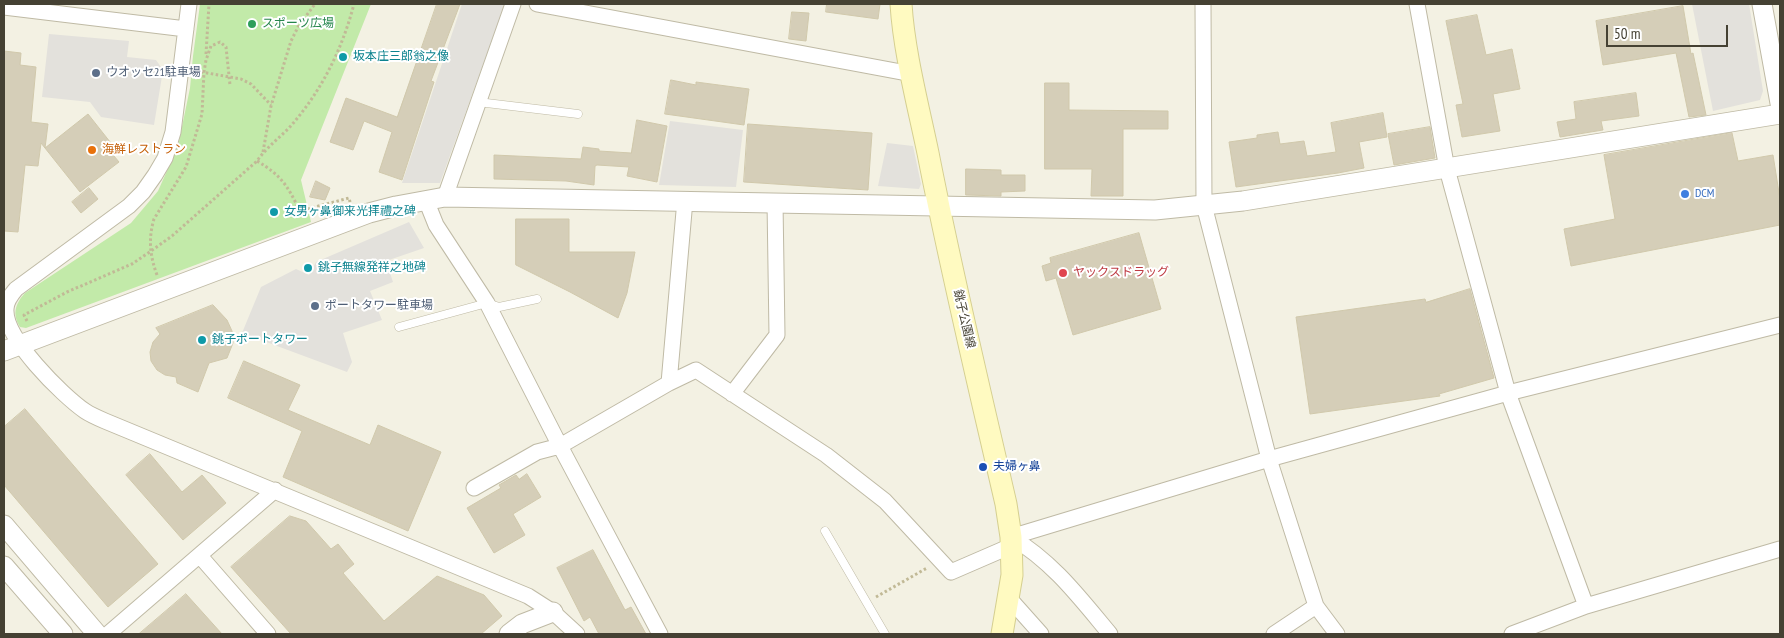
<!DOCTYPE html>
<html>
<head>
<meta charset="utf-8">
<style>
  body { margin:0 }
  #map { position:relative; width:1784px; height:638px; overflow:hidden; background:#f3f1e3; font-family:"PT Sans Narrow",sans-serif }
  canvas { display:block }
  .frame { position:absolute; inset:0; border:5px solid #454133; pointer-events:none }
  .scale { position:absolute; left:1606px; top:25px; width:122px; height:22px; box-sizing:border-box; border:2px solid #454133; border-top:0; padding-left:6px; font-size:15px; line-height:18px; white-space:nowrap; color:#454133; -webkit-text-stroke:4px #fff; paint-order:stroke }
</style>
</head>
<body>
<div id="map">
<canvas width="1784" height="638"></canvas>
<div class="frame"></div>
<div class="scale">50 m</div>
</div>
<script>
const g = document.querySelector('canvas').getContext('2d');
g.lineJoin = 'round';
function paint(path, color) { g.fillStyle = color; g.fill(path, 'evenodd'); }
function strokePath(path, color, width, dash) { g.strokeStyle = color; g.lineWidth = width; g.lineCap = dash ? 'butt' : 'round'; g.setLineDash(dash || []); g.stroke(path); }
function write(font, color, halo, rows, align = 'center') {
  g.font = font + ' "PT Sans Narrow","Noto Sans JP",sans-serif'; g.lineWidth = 4; g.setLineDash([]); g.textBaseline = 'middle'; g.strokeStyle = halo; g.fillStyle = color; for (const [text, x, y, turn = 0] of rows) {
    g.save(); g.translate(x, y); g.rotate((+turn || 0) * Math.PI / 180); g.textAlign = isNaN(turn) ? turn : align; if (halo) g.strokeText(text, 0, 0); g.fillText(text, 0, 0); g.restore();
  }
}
const green = new Path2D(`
  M 200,4 L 371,4 L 301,180 L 311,222 L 26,328 L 20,327 C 12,314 15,304 25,293 L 131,223 L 158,191 L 178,146 L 190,88 L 193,56 Z`);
const parking = new Path2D(`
  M 462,4 L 505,4 L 440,183 L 402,183 Z
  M 1692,4 L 1749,4 L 1763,91 L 1760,100 L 1713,111 Z
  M 49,34 L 129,41 L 127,57 L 156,60 L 163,70 L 154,125 L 101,117 L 90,102 L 42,97 Z
  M 670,121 L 743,130 L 736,187 L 659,185 Z
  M 887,143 L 913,146 L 921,184 L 919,189 L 878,186 Z
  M 409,222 L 424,248 L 386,261 L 393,282 L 370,291 L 382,320 L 343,333 L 352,362 L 347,372 L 242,333 L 261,287 L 296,269 L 309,275 L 316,262 Z`);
const building = new Path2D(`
  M 437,4 L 460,4 L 431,81 L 434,82 L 402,180 L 379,172 L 392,132 L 364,121 L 353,150 L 330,142 L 346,98 L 397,117 Z
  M 827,4 L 880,4 L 878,19 L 826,12 Z
  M 1683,6 L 1691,54 L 1693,53 L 1706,115 L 1689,117 L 1676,53 L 1603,65 L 1596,21 Z
  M 792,12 L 809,13 L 806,41 L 789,39 Z
  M 1477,15 L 1486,55 L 1512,49 L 1520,89 L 1493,94 L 1500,131 L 1462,137 L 1456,105 L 1463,104 L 1446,21 Z
  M 4,51 L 21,53 L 20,65 L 36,67 L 31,122 L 48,124 L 45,148 L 88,114 L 118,152 L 114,156 L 119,162 L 80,192 L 41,143 L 38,166 L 25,165 L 18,232 L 4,231 Z
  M 671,80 L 696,85 L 696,82 L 749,89 L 744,125 L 665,114 Z
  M 1045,83 L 1069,83 L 1069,110 L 1168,111 L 1168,129 L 1123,129 L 1123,196 L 1091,196 L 1092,169 L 1045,169 Z
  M 1636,93 L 1639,116 L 1601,121 L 1603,130 L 1560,137 L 1557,122 L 1576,119 L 1574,102 Z
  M 1383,113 L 1387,137 L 1359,142 L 1364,168 L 1338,173 L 1236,187 L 1229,142 L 1257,138 L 1257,135 L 1278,132 L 1280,144 L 1304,141 L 1307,156 L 1336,152 L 1331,123 Z
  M 637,120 L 667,126 L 657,182 L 627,176 L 629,167 L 597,165 L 595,166 L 594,185 L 566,181 L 494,179 L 494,155 L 581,159 L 583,147 L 599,149 L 599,151 L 631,153 Z
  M 748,124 L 872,133 L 868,190 L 744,182 Z
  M 1430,127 L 1435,158 L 1394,165 L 1388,134 Z
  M 1732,133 L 1738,161 L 1773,155 L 1780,199 L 1780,225 L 1571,266 L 1564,229 L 1615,219 L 1604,155 Z
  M 966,169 L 1001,170 L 1001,175 L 1025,175 L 1025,191 L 1001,192 L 1001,196 L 966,195 Z
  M 316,181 L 330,188 L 325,200 L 310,197 Z
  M 89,188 L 98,199 L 81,213 L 72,202 Z
  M 516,219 L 569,219 L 569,252 L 635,252 L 627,293 L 618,318 L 570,292 L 516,265 Z
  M 1139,233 L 1161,309 L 1073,335 L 1056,278 L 1046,281 L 1042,266 L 1051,263 L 1050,258 Z
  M 1470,289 L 1494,378 L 1439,394 L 1440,396 L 1310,414 L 1296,317 L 1425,299 L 1426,302 Z
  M 213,305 L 227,320 L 232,331 L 233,343 L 227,358 L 209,363 L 198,392 L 177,383 L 176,377 L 165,375 L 157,370 L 151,361 L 150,352 L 153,342 L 160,334 L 156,328 Z
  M 244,361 L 300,385 L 288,410 L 370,445 L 378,425 L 441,452 L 408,531 L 283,477 L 302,431 L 228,398 Z
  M 25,409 L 158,564 L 108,607 L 4,485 L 4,427 Z
  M 150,454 L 182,492 L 202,475 L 226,503 L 183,540 L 126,475 Z
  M 527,474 L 541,497 L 513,514 L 525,535 L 494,553 L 467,508 L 501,488 L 499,485 L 516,475 L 519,479 Z
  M 290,516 L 306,521 L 331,549 L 338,544 L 354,564 L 343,573 L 384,621 L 437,576 L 484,595 L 502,616 L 481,634 L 291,634 L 231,567 Z
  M 593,550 L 625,610 L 631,607 L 646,634 L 599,634 L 590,617 L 584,621 L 557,568 Z
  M 186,594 L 222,634 L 139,634 Z`);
const path = new Path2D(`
  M 206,54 L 209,4
  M 196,71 L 241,79 L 251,84 L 271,105
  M 263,152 L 271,106 L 291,41 L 298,27 L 315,4
  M 257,161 C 282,176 287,185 300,211 L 349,198 L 350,202
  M 157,275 C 150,256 148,239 154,219 L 186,167 L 202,114 L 204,72 L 206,60 L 211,46 L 220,42 L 226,47 L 230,85
  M 27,321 L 24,315 L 67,292 L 132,264 L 151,251 L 172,236 L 257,161 C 266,148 278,139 289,128 C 321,92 342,50 354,4
  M 876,597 L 927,568`);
const service = new Path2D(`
  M 478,102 L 578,114
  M 399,327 L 487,303 L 499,307 L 537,299
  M 825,531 L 885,634`);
const minor = new Path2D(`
  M 189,4 L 173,132 L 165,158 L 155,175 L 143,192 L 129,206 L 16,289 C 11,295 6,301 6,309 C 4,338 62,395 85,411 C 91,415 98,418 105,421 L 528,596 L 553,612 L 577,634
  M 537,4 L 912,74
  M 1203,4 L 1204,205 L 1269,459 L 1316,606 L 1337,634
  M 1417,4 L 1447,169 L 1508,393 L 1586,606
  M 4,7 L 186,29
  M 445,197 L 513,4
  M 426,200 L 436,225 L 487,303 L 560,446 L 660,634
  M 669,383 L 685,200
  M 732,394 L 777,335 L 775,202
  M 474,488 L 537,452 L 560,446 L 669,383 L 696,370 L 826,455 L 885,501 L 951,572 L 1011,546
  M 1011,537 L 1269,459 L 1508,393 L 1780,325
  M 1011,537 C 1053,562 1079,597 1110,634
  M 200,556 L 268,634
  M 1008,597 L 1041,634
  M 108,634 L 275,490
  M 1274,634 L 1316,606
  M 1512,634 L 1586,606 L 1780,549`);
const tertiary = new Path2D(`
  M 1762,4 L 1780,103
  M 4,351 L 369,213 L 396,206 L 445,197 L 1155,210 L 1243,201 L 1780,114
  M 4,525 L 97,634
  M 4,566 L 63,634
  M 509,634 L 522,624 L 553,612`);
const secondary = new Path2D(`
  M 901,4 C 904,52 918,105 928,153 C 951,271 979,387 1006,504 L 1011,537 L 1012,575 L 1002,634`);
const markers = [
  [252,24,5,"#2e9e5b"],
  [343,57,5,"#0f9aa8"],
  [96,73,5,"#5c6f8a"],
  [92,150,5,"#e8710a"],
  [1685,194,5,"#3f7fe0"],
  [274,212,5,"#0f9aa8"],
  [308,268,5,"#0f9aa8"],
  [1063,273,5,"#e0444e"],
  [315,306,5,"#5c6f8a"],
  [202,340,5,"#0f9aa8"],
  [983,467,5,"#1a4fb4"]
];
const leisureNames = [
  ["スポーツ広場",262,24]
];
const cultureNames = [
  ["坂本庄三郎翁之像",353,57],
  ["女男ヶ鼻御来光拝禮之碑",284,212],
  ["銚子無線発祥之地碑",318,268],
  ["銚子ポートタワー",212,340]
];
const serviceNames = [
  ["ウオッセ21駐車場",106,73],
  ["ポートタワー駐車場",325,306]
];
const foodNames = [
  ["海鮮レストラン",102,150]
];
const shopNames = [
  ["DCM",1695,194]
];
const healthNames = [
  ["ヤックスドラッグ",1073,273]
];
const streetNames = [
  ["銚子公園線",964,319,77]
];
const transitNames = [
  ["夫婦ヶ鼻",993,467]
];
paint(green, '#c2eaa9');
paint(parking, '#e3e1dc');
paint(building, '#d5ceb8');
strokePath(building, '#d0c8ab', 1);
strokePath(service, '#bfbaa5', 9);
strokePath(minor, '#bfbaa5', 17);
strokePath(tertiary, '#bfbaa5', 21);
strokePath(secondary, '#d5cf90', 23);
strokePath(path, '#c1b996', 3, [2.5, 2.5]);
strokePath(service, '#fff', 8);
strokePath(minor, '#fff', 15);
strokePath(tertiary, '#fff', 19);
strokePath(secondary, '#fffac1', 21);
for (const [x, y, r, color] of markers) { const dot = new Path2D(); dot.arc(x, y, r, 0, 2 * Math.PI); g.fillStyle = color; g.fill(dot); strokePath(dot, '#fff', 2); }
write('12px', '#27864d', '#fff', leisureNames, 'left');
write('12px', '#0d838f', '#fff', cultureNames, 'left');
write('12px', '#4e5e75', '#fff', serviceNames, 'left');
write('12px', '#c56008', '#fff', foodNames, 'left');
write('12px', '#366cbe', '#fff', shopNames, 'left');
write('12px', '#be3a42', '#fff', healthNames, 'left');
write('12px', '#454133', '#fff', streetNames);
write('12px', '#164399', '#fff', transitNames, 'left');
</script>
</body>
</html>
